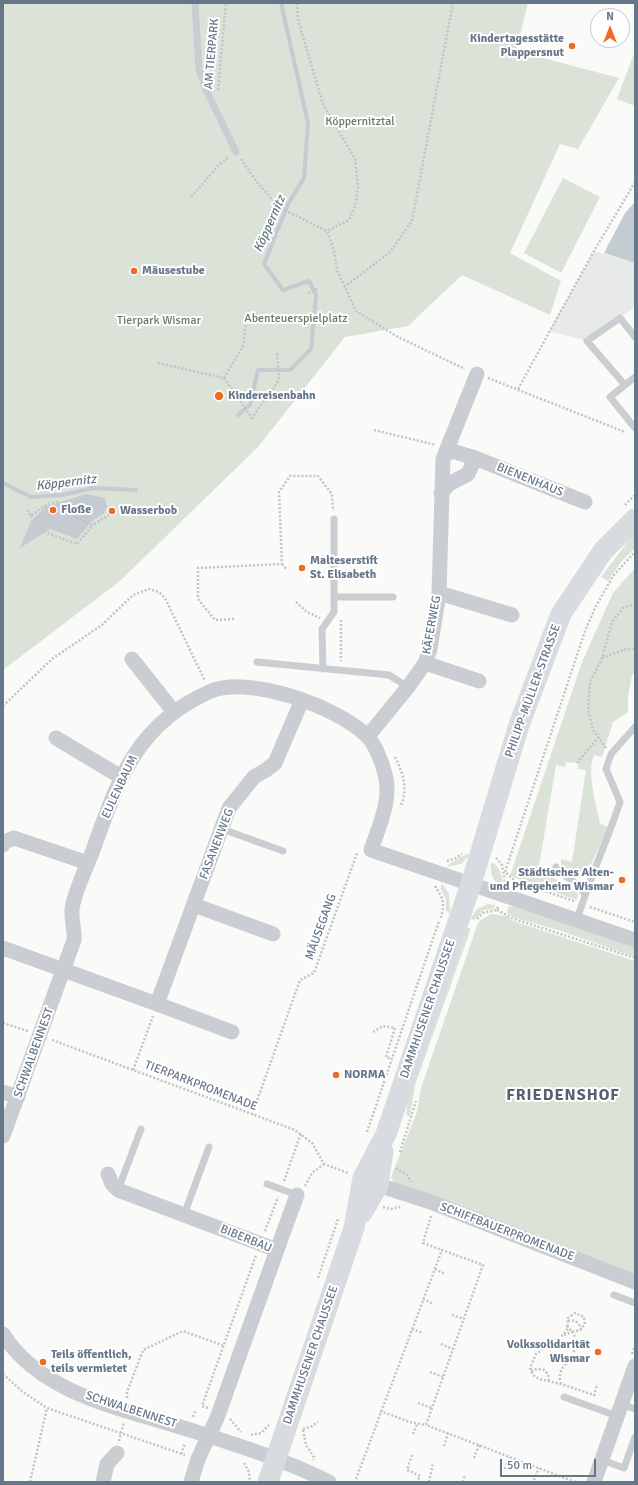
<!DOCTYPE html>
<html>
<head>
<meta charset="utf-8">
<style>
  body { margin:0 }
  #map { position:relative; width:638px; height:1485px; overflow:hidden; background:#fafaf8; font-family:Signika,sans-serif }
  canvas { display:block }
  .frame { position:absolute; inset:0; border:4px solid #67778a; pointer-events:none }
  .north { position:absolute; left:590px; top:8px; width:40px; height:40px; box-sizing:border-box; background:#fff; border:1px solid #c2c9d0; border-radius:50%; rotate:0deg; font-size:11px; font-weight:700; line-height:16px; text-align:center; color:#67778a }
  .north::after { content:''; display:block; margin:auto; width:14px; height:18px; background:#ed6b25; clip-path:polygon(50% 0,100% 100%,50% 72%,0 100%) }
  .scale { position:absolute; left:500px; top:1459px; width:96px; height:18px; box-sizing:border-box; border:2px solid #67778a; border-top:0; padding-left:5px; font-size:12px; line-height:14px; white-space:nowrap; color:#67778a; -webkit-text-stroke:3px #fff; paint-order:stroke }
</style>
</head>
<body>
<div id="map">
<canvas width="638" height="1485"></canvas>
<div class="frame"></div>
<div class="north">N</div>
<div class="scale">50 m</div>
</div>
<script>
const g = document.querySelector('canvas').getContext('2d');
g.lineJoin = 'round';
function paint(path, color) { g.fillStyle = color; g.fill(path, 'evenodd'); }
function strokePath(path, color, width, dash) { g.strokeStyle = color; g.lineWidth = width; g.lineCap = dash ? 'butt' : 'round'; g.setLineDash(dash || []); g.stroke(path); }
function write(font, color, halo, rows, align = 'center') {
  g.font = font + ' Signika,sans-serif'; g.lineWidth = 4; g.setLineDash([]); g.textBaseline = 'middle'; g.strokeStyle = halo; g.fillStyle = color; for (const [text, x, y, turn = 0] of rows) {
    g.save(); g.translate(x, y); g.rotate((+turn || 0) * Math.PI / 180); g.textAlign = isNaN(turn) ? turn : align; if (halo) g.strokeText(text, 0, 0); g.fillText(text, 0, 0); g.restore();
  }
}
const built = new Path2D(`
  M 594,251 L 635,263 L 635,307 L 587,341 L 549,331 Z`);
const green = new Path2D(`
  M 3,3 L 528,3 L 516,51 L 619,78 L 578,149 L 560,144 L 510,253 L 561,281 L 550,315 L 462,275 L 408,326 L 345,337 L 258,447 L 120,581 L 3,670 Z
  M 635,51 L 635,106 L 617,99 Z
  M 563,178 L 600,197 L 561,273 L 524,253 Z
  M 635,532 L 635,548 L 620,563 L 608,581 L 601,577 Z
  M 635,568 L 635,674 L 632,675 L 628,697 L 628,712 L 613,722 L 602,757 L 594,755 C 586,771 597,807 600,824 L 609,827 L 585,876 L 561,866 L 561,859 L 572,862 L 586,770 L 578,769 L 578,763 L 566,762 L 565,767 L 556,765 L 539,866 L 549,868 L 548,874 L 578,894 L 577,900 L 510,876 L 582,662 L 613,593 Z
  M 467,854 L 470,855 L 461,864 L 447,867 C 448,863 462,857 467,854 Z
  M 491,862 C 500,866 503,877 503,887 C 492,882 490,873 491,862 Z
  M 441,883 L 449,893 L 450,914 L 446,910 L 446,899 L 441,890 Z
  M 488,904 L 496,905 L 493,909 L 484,910 L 474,920 L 470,919 L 477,909 Z
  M 512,906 L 635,946 L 635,957 L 558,930 L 515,918 L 507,913 L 508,907 Z
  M 491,914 L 506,916 L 513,921 L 635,961 L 635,1276 L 394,1183 L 391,1177 L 417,1112 L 421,1088 L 478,923 L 484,918 Z
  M 466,928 L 470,928 L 470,931 L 415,1085 L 410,1116 L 408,1116 L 406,1115 L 408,1100 Z`);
const water = new Path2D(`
  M 635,202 L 635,263 L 604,253 L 625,213 Z
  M 86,494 L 105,498 L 107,507 L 104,513 L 92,521 L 77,539 L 50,529 L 20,548 L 31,521 L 45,507 Z`);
const stream = new Path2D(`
  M 238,415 L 250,405 L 258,370 L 290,370 L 311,349 L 316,295 L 309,281 L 283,290 L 264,264 L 288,204 L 304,178 L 308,123 L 281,3
  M 3,483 L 31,497 L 62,495 L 93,488 L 136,490`);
const path = new Path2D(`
  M 297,3 L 298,20 L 323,104 L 355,159 L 358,187 L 355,206 L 349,220 L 327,231
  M 218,90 L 226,3
  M 241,159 L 256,181 L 280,208 L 327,231 L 334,251 L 337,270 L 356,311 L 398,337 L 465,369
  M 191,197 L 219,165 L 229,157
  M 344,287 L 390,252 L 412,221 L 453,3
  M 308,293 L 317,289
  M 158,363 L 224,378 L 243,346 L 247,316 L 259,314
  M 224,378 L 252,418 L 279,380 L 277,353
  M 488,378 L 625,432
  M 518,389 L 594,251 L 635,182
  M 374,430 L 436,445
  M 625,505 L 635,495
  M 27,510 L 31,516 C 42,507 52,499 66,504 L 70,514 L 93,525 L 110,514
  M 31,516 L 47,533 L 77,544 L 93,525
  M 282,564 L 287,570
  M 296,602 L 307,612 L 320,618
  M 234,619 L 215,620 L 198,599 L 198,568 L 282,564 L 279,492 L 290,476 L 318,476 L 332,494 L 333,511
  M 341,620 L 341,661
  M 602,658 L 626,649 L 635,649
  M 3,706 L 52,659 L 102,625 L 133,595 L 149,589 L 159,592 L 165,598 L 205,681
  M 606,748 L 593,730 L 588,710 L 590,682 L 602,658 L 612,622 L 623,608 L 635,604
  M 395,757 C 403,773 409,790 400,807
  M 577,763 L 598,738
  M 496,858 L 502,865 L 505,882
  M 447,861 L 456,858 L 462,854
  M 435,886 C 443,899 445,901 441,917 L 443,918
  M 574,901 L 515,881 L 505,872 L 585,631 L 595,608 L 613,576 L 635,552
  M 590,907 L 635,922
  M 497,910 L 514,919 L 635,958
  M 477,919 L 483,913 L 497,910 L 498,906
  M 3,1023 L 28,1031
  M 373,1032 L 383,1026 L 395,1028 L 386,1057 L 392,1059
  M 52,1040 L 295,1130 L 312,1143 L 324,1164 L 348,1173
  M 133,1070 L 153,1016
  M 252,1115 L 300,980 L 314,973 L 357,853
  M 367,1132 L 439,921
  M 400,1152 L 416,1101
  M 396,1168 L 407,1175 L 411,1182
  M 284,1181 L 301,1133
  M 305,1186 L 312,1173 L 324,1164
  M 383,1207 L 391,1209 L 400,1207
  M 431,1216 L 423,1243 L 442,1250
  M 265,1231 L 278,1197
  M 435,1269 L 445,1274
  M 318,1278 L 338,1219
  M 423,1299 L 434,1304
  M 452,1315 L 464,1319
  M 568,1321 C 574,1319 580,1323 581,1329
  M 567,1326 L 572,1332 L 580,1330 L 585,1324 L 584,1317 L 575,1313 L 568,1318 L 567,1330 L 563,1335 L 536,1354 L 530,1368 L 533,1375 L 539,1379 L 561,1384 L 594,1395
  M 412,1329 L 423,1333
  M 441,1344 L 453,1349
  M 632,1354 L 635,1345
  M 531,1371 L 537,1369 L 544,1370 L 548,1374 L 549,1381
  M 430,1372 L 443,1377
  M 3,1374 L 23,1392 L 47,1408 L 185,1455
  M 561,1384 C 553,1364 586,1355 573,1333 L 572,1332 L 564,1335
  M 594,1396 L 597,1384
  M 127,1398 L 127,1392 L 143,1350 L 183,1331 L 224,1346
  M 418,1403 L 432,1408
  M 208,1408 L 202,1406 L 256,1255
  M 380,1411 L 410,1422 L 426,1425
  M 193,1417 L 195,1411
  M 230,1419 L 241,1432
  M 303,1429 L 312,1426 L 318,1422
  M 303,1430 L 306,1445 L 314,1457 L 313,1460
  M 413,1434 L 417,1424
  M 251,1435 L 261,1433 L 269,1425
  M 119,1441 L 124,1422
  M 444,1446 L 448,1433
  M 181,1454 L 185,1443
  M 412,1455 L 407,1470 L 420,1476 L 417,1482
  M 474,1458 L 479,1445
  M 244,1463 L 249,1472 L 250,1482
  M 505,1469 L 509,1457
  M 356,1479 L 442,1250 L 483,1265 L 426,1425 L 575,1482
  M 534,1480 L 539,1468
  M 30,1482 L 47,1408
  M 429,1482 L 433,1463
  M 463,1482 L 465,1475`);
const lane = new Path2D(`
  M 195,3 L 199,70 L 207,92 L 236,152
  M 635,377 L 610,397 L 635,428
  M 625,385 L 587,341 L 620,318 L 635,337
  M 334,597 L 393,597
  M 257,662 L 389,675 L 408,687
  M 323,669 L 322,629 L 334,612 L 334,519
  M 222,829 L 283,851
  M 556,867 L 558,871 L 578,885 L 585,894
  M 577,920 C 589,879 607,842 620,802 L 606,769 L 611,754 L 635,727
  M 267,1184 L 297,1195
  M 118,1190 L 141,1129
  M 184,1215 L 209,1147
  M 614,1295 L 635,1303
  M 564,1397 L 617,1416
  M 621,1404 L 635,1409
  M 602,1460 L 624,1468 L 635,1437`);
const street = new Path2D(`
  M 475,458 L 585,502
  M 441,493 L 449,484 L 468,474 L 475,458 L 452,451 L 445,455
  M 439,593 L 512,615
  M 132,659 L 174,712
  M 425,663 L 479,681
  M 368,736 L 408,687 L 425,663 L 430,649 L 439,593 L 443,459 L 477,374
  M 56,738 L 121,777
  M 3,845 L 4,842 L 14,838 L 88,863
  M 194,905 L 273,934
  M 3,948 L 157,1004 L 229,808 L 254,777 L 266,770 L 275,763 L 302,700
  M 157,1004 L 232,1032
  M 3,1092 L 18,1097
  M 3,1136 L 74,940 C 75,930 71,920 72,910 C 73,895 86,868 92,853 C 117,783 135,725 209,692 C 248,674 338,707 367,736 C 375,744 382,762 385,774 C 392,800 379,826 371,850 L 635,940
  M 108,1174 L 112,1184 L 118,1190 L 277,1250 L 217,1418 L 198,1459 L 191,1482
  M 378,1185 L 428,1201 L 635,1282
  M 277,1250 L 297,1195
  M 3,1334 C 41,1395 125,1409 190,1430 C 237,1445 285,1460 329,1482
  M 103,1482 L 107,1464 L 117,1453
  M 594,1482 L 635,1366`);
const secondary = new Path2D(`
  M 362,1213 L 378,1185 L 383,1151
  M 268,1482 L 354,1228 L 363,1178 L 386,1134 L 471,884 L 519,725 L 561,614 L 603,551 L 635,519`);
const markers = [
  [572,46,4,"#ed6b25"],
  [134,271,4,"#ed6b25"],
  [219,396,5,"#ed6b25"],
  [53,510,4,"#ed6b25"],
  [112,511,4,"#ed6b25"],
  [302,568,4,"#ed6b25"],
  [622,880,4,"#ed6b25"],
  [336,1075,4,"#ed6b25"],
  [598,1352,4,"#ed6b25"],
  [43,1362,4,"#ed6b25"]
];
const poiNames = [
  ["Kindertagesstätte",564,39,"right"],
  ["Plappersnut",564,53,"right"],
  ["Mäusestube",142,271],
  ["Kindereisenbahn",228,396],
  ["Floße",61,510],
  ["Wasserbob",120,511],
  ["Malteserstift",310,561],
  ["St. Elisabeth",310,575],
  ["Städtisches Alten-",614,873,"right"],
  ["und Pflegeheim Wismar",614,887,"right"],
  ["NORMA",344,1075],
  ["Volkssolidarität",590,1345,"right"],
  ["Wismar",590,1359,"right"],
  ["Teils öffentlich,",51,1355],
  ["teils vermietet",51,1369]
];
const streetNames = [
  ["AM TIERPARK",212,54,-85],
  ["BIENENHAUS",530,480,22],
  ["KÄFERWEG",432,625,-80],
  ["PHILIPP-MÜLLER-STRASSE",533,691,-70],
  ["EULENBAUM",120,787,-65],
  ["FASANENWEG",217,844,-69],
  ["MÄUSEGANG",321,927,-70],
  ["DAMMHUSENER CHAUSSEE",428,1009,-71],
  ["SCHWALBENNEST",34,1053,-70],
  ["TIERPARKPROMENADE",201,1086,21],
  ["SCHIFFBAUERPROMENADE",507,1232,21],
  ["BIBERBAU",246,1239,22],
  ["DAMMHUSENER CHAUSSEE",311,1355,-71],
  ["SCHWALBENNEST",131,1410,18]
];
const parkNames = [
  ["Köppernitztal",360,122],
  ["Abenteuerspielplatz",296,319],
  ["Tierpark Wismar",159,321]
];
const waterNames = [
  ["Köppernitz",270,224,-66],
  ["Köppernitz",66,483,-7]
];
const districtNames = [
  ["FRIEDENSHOF",563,1096]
];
paint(built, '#e8e9e9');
paint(green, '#dbe2d8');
paint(water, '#c4ccd2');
strokePath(stream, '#c4ccd2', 4);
strokePath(path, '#c1c4c6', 2.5, [2, 2]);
strokePath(lane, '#cacdd1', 7);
strokePath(street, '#cacdd1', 15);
strokePath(secondary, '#d8dce0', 21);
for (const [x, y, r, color] of markers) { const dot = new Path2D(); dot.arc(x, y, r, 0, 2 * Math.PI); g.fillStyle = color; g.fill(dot); strokePath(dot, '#fff', 1.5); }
write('bold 12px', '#67778a', '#fff', poiNames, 'left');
write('12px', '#67778a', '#fff', streetNames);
write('12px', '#657b63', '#fff', parkNames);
write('italic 13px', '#637885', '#fff', waterNames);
g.letterSpacing = '1px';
write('bold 16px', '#56616f', '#fff', districtNames);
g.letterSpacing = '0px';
</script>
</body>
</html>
